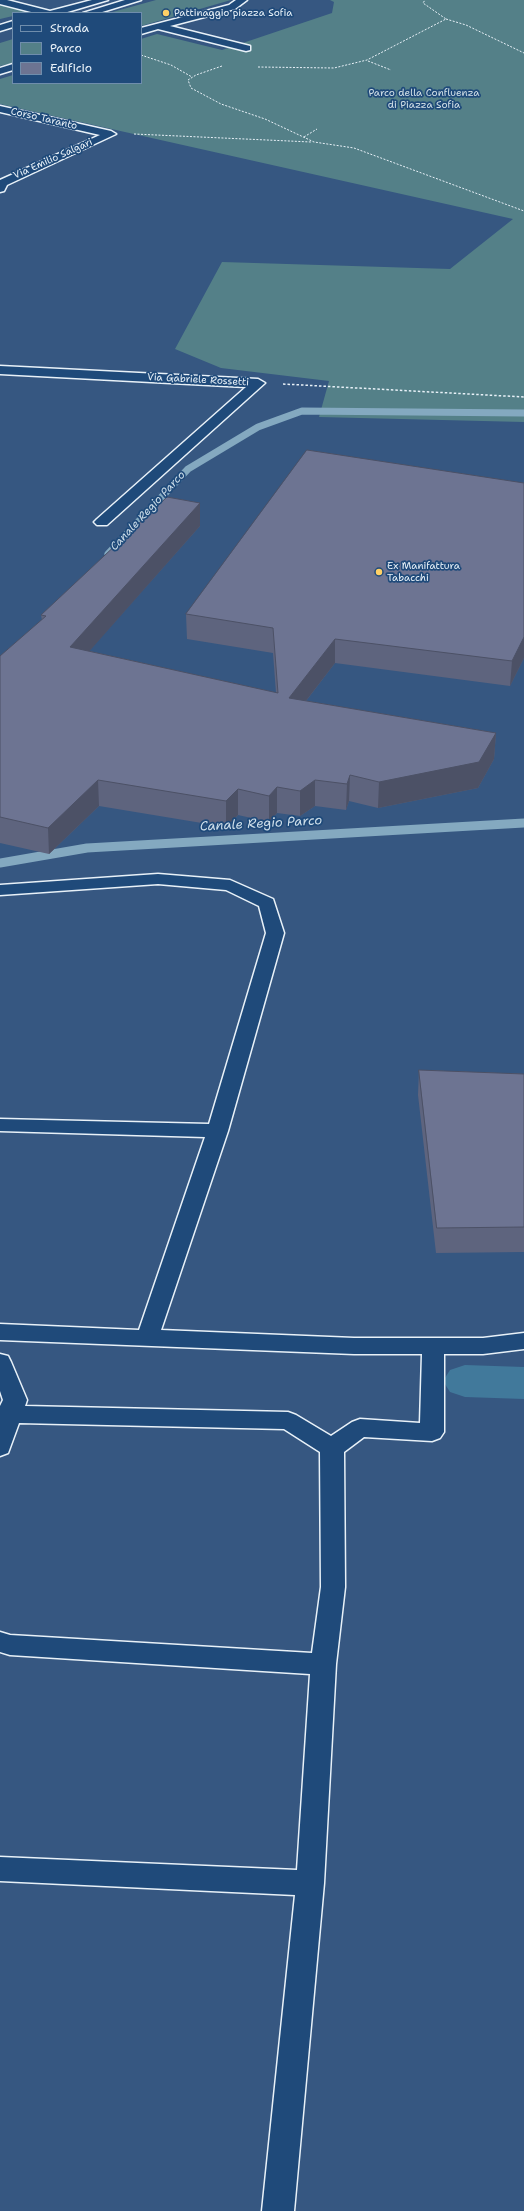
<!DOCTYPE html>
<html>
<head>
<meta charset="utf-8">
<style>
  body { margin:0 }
  #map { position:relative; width:524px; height:2211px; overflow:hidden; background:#365781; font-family:"Shantell Sans",sans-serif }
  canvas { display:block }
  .legend { position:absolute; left:12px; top:12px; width:130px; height:72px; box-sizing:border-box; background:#1f4a7a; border:1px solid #6f8dac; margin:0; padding:5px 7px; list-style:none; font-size:12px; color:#e8f1f8 }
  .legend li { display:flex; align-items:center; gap:8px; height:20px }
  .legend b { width:20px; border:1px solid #6f8dac }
</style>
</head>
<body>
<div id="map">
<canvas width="524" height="2211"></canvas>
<ul class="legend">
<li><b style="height:5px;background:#1f4a7a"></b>Strada</li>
<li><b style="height:11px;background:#548088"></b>Parco</li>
<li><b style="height:11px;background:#6d7492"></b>Edificio</li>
</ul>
</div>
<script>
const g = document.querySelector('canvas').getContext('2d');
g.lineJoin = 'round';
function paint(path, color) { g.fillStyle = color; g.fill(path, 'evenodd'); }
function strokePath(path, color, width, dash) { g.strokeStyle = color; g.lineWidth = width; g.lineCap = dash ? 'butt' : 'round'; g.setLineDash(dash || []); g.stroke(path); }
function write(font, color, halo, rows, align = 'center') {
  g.font = font + ' "Shantell Sans",sans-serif'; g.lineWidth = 3.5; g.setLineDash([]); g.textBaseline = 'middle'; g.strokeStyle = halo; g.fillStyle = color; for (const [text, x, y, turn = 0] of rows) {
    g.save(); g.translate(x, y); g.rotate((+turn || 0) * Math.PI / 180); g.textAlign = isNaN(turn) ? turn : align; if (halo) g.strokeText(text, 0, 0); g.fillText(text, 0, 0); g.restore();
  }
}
const green = new Path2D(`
  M 156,0 L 231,0 L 141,26 L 141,13 L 109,13 Z
  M 330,0 L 524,0 L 524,422 L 319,417 L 329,381 L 221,368 L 175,349 L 222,262 L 450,269 L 513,219 L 0,104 L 0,79 L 13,75 L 13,83 L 141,83 L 141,39 L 157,34 L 222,50 L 332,13 L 334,2 Z
  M 0,3 L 29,11 L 13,13 L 13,16 L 0,19 Z
  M 13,39 L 13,63 L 0,66 L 0,43 Z`);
const streamFar1 = new Path2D(`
  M 108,554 L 188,469 L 258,427 L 302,411 L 524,413`);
const stream = new Path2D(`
  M 0,863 L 87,848 L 524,823`);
const canal = new Path2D(`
  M 465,1365 L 524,1367 L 524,1399 L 465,1397 L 450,1392 L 443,1381 L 450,1370 Z`);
const pathFar1 = new Path2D(`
  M 446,19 L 466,25 L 524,53
  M 141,55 L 171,65 L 192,77
  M 368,61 L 391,70
  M 222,66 L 196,75 L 188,80 L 191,88 L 221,104 L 265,119 L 314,142 L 354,148 L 524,211
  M 258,67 L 334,68 L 367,60 L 446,19 L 423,3 L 425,0
  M 134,134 L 311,142
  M 304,137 L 317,129`);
const path = new Path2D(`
  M 283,384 L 524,397`);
const service = new Path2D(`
  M 158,874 L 230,880 L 273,899 L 284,933 L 228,1131 L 161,1330 L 354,1338 L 483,1338 L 524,1333 L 524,1349 L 483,1354 L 444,1354 L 444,1432 L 440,1438 L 432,1441 L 364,1437 L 344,1452 L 345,1587 L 336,1664 L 324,1883 L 294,2211 L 262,2211 L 295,1895 L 0,1881 L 0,1857 L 297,1870 L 310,1674 L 10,1655 L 0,1652 L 0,1632 L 10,1635 L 312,1653 L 321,1587 L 320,1452 L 284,1429 L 19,1423 L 8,1453 L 0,1456 L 0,1406 L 3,1400 L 0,1391 L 0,1354 L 8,1356 L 11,1362 L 27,1400 L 25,1406 L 288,1412 L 296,1415 L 331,1436 L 352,1422 L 360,1419 L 420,1423 L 422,1354 L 354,1354 L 0,1340 L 0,1324 L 139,1330 L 205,1137 L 0,1131 L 0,1119 L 209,1124 L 266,933 L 259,906 L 226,890 L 158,884 L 0,895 L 0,885 Z`);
const minor = new Path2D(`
  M 236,0 L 247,0 L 235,9 L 170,26 L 250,46 L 250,50 L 246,51 L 158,29 L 141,34 L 141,28 L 229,5 Z
  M 13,64 L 13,70 L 0,74 L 0,68 Z
  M 0,106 L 111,131 L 116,134 L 7,185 L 4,191 L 0,192 L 0,180 L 100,135 L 0,112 Z
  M 0,366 L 258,379 L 265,383 L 107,525 L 97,525 L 94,522 L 97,519 L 246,387 L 0,374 Z`);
const secondary = new Path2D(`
  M 0,0 L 7,0 L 50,11 L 92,0 L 108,0 L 64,13 L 35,13 L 0,4 Z
  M 125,0 L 141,0 L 99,13 L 83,13 Z
  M 13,21 L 13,27 L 0,31 L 0,25 Z`);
const wall = new Path2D(`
  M 200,503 L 200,526 L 89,651 L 276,693 L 273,653 L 187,639 L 186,614 L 524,658 L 510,686 L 335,663 L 306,701 L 496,733 L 494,759 L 478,788 L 378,808 L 349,801 L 346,810 L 315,806 L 300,816 L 277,813 L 269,822 L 238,815 L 226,827 L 99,806 L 49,854 L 0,843 L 0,656 L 42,620 L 41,615 Z
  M 419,1070 L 524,1074 L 524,1252 L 436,1253 L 418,1095 Z`);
const shadedWall = new Path2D(`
  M 200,503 L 200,526 L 71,672 L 70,647 Z
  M 524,637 L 524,658 L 510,686 L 512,661 Z
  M 335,639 L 335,663 L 289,723 L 289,698 Z
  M 496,733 L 494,759 L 478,788 L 378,808 L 379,782 Z
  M 350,775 L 349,801 L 346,810 L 347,784 Z
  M 98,780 L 99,806 L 49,854 L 48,828 Z
  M 315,780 L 315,806 L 300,816 L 300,791 Z
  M 277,787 L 277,813 L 269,822 L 269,796 Z
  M 238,789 L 238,815 L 226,827 L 226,801 Z`);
const building = new Path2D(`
  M 307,450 L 524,483 L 524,637 L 512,661 L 335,639 L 289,698 L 496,733 L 479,762 L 379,782 L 350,775 L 347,784 L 315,780 L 300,791 L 277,787 L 269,796 L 238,789 L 226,801 L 98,780 L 48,828 L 0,817 L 0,656 L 46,616 L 41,615 L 167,497 L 200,503 L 70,647 L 278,693 L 273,628 L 186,614 Z
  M 419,1070 L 524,1074 L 524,1227 L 437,1228 Z`);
const markers = [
  [166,13,4,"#ffd166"],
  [379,572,4,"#ffd166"]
];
const farPoinames = [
  ["Pattinaggio piazza Sofia",174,13],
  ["Ex Manifattura",387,566],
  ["Tabacchi",387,578]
];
const farParknames = [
  ["Parco della Confluenza",424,93],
  ["di Piazza Sofia",424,105]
];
const farStreetnames = [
  ["Corso Taranto",44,119,13],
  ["Via Emilio Salgari",53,159,-24],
  ["Via Gabriele Rossetti",198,380,3]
];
const farWaternames = [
  ["Canale Regio Parco",148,511,-47]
];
const waterNames = [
  ["Canale Regio Parco",261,824,-3]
];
paint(green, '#548088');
strokePath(streamFar1, '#84a9c0', 7);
strokePath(stream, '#84a9c0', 9);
paint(canal, '#41799b');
strokePath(service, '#e8f1f8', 3);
strokePath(minor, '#e8f1f8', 3);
strokePath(secondary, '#e8f1f8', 3);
strokePath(pathFar1, '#e8f1f8', 1, [2, 1.5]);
strokePath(path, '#e8f1f8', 1.5, [2.5, 2]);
paint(service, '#1f4a7a');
paint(minor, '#1f4a7a');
paint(secondary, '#1f4a7a');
paint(wall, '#5e647e');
paint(shadedWall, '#4c5166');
paint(building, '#6d7492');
strokePath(building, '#4c5166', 1);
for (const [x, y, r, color] of markers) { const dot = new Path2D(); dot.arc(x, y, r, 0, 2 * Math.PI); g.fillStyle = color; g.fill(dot); strokePath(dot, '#1f4a7a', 1.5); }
write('10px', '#e8f1f8', '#1f4a7a', farPoinames, 'left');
write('10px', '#d2e0e7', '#1f4a7a', farParknames);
write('10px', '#e8f1f8', '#1f4a7a', farStreetnames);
write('italic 11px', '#cfdfea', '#1f4a7a', farWaternames);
write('italic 13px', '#cfdfea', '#1f4a7a', waterNames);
</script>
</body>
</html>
